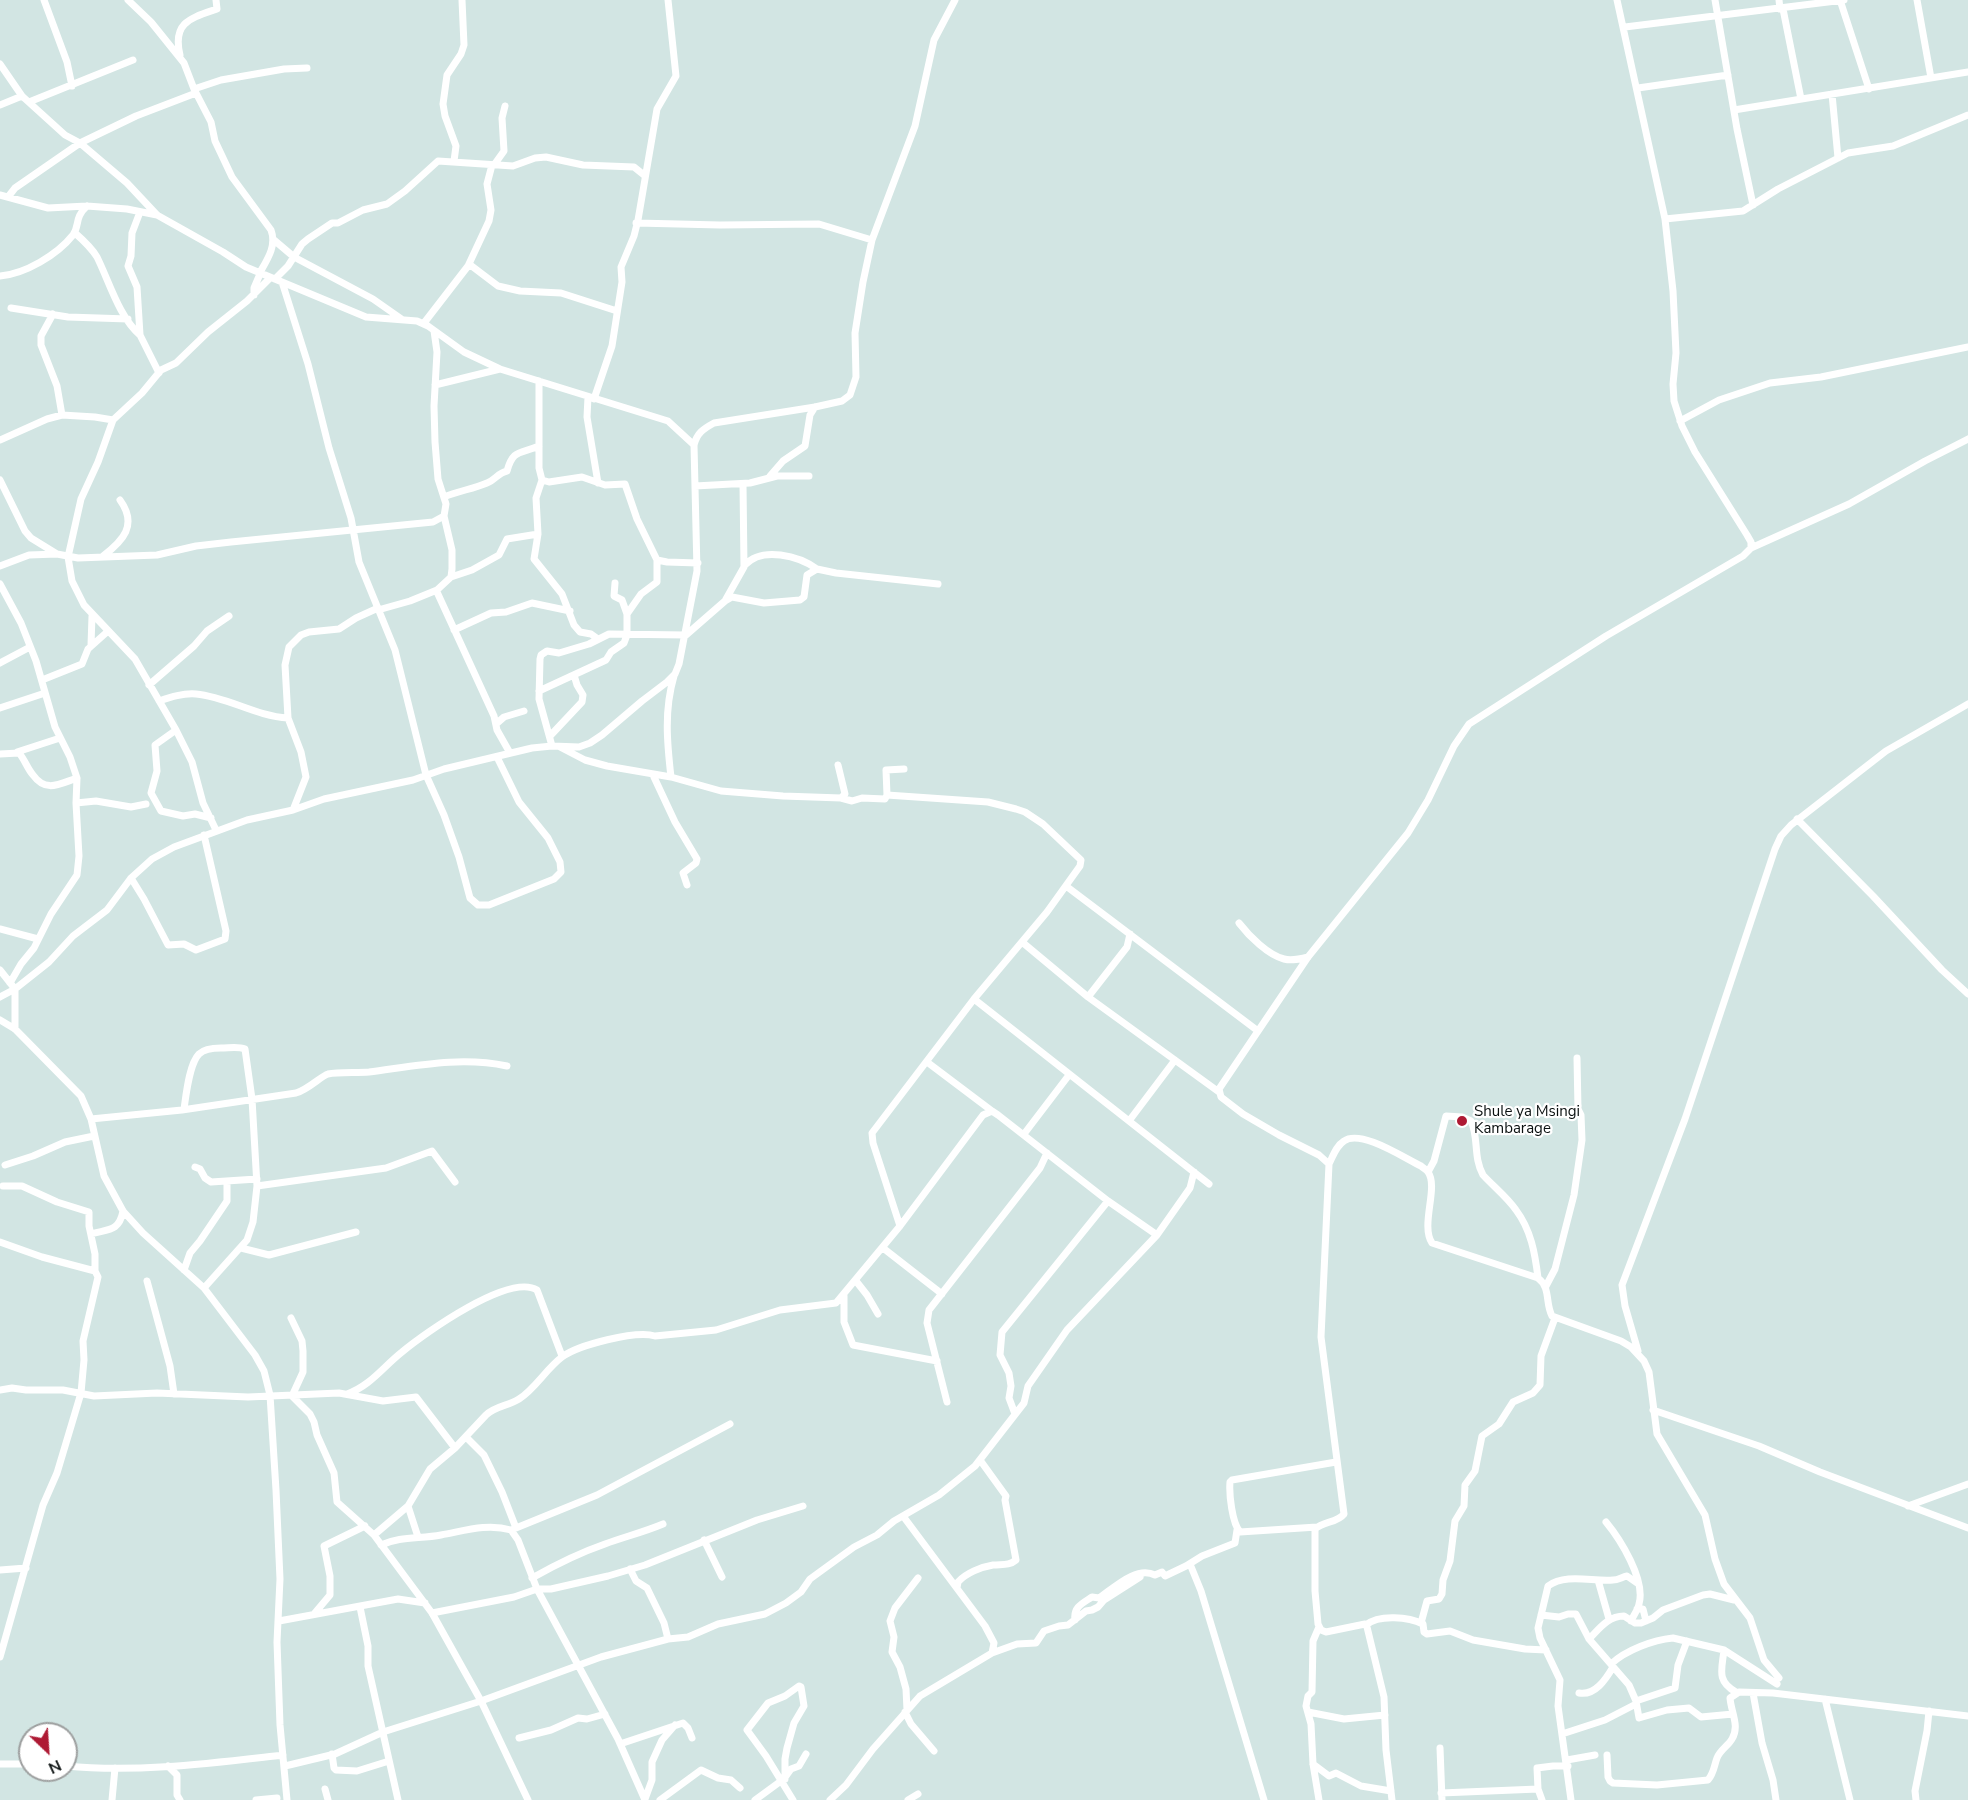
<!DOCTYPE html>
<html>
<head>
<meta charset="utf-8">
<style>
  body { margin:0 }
  #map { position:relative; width:1968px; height:1800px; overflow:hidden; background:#d2e5e3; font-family:"Nunito Sans",sans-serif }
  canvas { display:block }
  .north { position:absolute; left:18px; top:1722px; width:60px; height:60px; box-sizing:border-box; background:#fff; border:2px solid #9d9f9f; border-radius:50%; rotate:155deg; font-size:16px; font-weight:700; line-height:24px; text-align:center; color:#0a1010 }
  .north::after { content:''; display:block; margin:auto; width:21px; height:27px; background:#ae1a34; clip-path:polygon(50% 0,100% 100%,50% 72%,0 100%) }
</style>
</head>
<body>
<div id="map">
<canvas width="1968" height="1800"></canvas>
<div class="north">N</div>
</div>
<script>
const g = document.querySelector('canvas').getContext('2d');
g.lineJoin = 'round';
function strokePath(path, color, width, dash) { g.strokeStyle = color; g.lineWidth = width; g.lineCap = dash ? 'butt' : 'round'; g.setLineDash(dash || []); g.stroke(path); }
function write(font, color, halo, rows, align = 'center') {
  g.font = font + ' "Nunito Sans",sans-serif'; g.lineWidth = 4.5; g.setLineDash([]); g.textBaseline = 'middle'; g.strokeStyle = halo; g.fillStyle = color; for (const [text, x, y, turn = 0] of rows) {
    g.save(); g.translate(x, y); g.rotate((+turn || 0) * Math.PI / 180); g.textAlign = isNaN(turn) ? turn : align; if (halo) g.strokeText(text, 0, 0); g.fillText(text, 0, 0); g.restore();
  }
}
const minor = new Path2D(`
  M 44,0 L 67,62 L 72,86
  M 128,0 L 151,22 L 184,63 L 194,89 L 211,122 L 215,141 L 232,177 L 271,230 C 277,246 267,260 259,274
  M 1715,0 L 1737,129 L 1753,205
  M 1779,0 L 1780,9
  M 1840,0 L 1869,89
  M 1917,0 L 1931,78
  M 1783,9 L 1801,99
  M 1625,27 L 1844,0
  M 180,55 C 172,22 191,18 217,9 L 216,0
  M 0,64 L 22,96 L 65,135 L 80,143 L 127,183 L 157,215 L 223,252 L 246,267 L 366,317 L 417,321 L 428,326 L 464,352 L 500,369 L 668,421 L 694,445
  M 1638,88 L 1728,75
  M 194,89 L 221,80 L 284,69 L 307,68
  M 1832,94 L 1838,158
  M 29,102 L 133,60
  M 0,105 L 22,96
  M 1734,110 L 1968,72
  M 454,161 L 456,146 L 445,116 L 443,104 L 447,75 L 461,54 L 464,45 L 462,0
  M 494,165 L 504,151 L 502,118 L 505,106
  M 0,195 L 48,208 L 87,206 L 127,209 L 157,215
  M 8,197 L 15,188 L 80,143 L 136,116 L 196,93
  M 140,212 L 132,233 L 131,256 L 128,266 L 137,287 L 140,335 L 159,373
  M 1665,219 L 1743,211 L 1778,189 L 1848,153 L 1893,146 L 1968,115
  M 636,223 L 720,225 L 819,224 L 872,240
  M 75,233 C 83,240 91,247 97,257 C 109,281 119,317 140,335
  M 274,240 L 294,257 L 373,299 L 403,320
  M 469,264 L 498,286 L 520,291 L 561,293 L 617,311
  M 0,276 C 25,274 57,255 73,235 C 80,225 74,218 87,206
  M 275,279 L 288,266 L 302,244 L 308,239 L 332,223 L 338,223 L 363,210 L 387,204 L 405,191 L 438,161 L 513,166 L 535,158 L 546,157 L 583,165 L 634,167 L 644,175
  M 282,282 L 308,364 L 329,448 L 351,518 L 359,562 L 395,650 L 426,775 L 444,815 L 459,857 L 470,898 L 478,905 L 489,905 L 554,879 L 561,872 L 560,862 L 548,838 L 519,802 L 497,757
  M 254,295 L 254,288 L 260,274
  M 11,308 L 68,317 L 128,319
  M 53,314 L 41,336 L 41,345 L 57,386 L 62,415
  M 424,323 L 468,266 L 489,221 L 491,210 L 487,184 L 492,165
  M 434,331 L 437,352 L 434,406 L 435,442 L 438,479 L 446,504 L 444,516 L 452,550 L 452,569 L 451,577 L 437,590 L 437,592 L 494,716 L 497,730 L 510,753
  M 539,381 L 539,468 L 542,480 L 549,482 L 582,477 L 605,485 L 625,484 L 637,519 L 657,560 L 667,562 L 698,563
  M 435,385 L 500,369
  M 588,397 L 587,417 L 598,483
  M 594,399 L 612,346 L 622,282 L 621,267 L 634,236 L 638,220 L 657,109 L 676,76 L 668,0
  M 1680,421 L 1719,400 L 1770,383 L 1821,377 L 1968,347
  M 0,440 L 47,419 L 62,415 L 95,417 L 113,420
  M 770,476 L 783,461 L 805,446 L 810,415 L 815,407
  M 0,480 L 25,531 L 31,538 L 57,554
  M 542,480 L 536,498 L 538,534 L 534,559 L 562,594 L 574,625 L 580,632 L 591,634 L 598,639
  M 695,486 L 750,483 L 777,476 L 809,476
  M 444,497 C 458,491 473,489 487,483 C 495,480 498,473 507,471 C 513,449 520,454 539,446
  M 1751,548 L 1849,504 L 1925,461 L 1968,439
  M 103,556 C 123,541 138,525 120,500
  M 745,565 C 762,546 799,556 817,569
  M 0,566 L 29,555 L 57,554 L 78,558 L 157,555 L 196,546 L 231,542 L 433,522 L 444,516
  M 451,577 L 472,570 L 499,555 L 507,539 L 538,534
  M 0,584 L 21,623 L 36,661 L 55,727 L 70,757 L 77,778 L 76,803 L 79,856 L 77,875 L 51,914 L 34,948 L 21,964 L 10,983
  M 726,599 L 744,567 L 743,484
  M 378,610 L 410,601 L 437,590
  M 627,614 L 641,594 L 657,582 L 657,560
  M 454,630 L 491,613 L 506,612 L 532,603 L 570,611
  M 91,645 L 92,616
  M 0,663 L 30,647
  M 42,680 L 82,664 L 88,649 L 107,632
  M 149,685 L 194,646 L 207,631 L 229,616
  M 539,691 L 606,660 L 611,652 L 624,643 L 627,635 L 627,614 L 622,600 L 614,596 L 615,583
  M 159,701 C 171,697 183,693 196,694 C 228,697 255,716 288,718
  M 0,708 L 45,693
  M 496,724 L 504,717 L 524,711
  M 176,730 L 155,745 L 157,771 L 151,793 L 161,811 L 183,816 L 195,814 L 211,818
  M 550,736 L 582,702 L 583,695 L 577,685 L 574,675
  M 552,746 L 539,699 L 540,659 L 541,655 L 547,651 L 559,653 L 589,644 L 609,634 L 686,635 L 725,601 L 732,597 L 764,603 L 800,600 L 804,597 L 807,575 L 817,569 L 836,573 L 938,584
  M 560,747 L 585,760 L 607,766 L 671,777 L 721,791 L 783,796 L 841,798 L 845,794 L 838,765
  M 17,752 L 60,738
  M 0,754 L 19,753 C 25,760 27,768 33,775 C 46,793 59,784 77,778
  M 653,775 L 675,822 L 697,859 L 696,863 L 683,873 L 687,885
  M 671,777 C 667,742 664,710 674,676
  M 887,795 L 988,802 L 1016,809 L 1025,812 L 1043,824 L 1081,860 L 1080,866 L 1047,912 L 974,999 L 872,1133 L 873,1143 L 900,1226
  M 841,798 L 852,801 L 862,798 L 885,799 L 887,795 L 886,770 L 904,769
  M 76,803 L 96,801 L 131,807 L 146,804
  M 293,810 L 306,777 L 301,752 L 288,718 L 285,665 L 289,647 L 301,635 L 309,632 L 339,629 L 356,618 L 378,608
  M 1797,819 L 1873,896 L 1942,970 L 1968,994
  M 216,830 L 203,803 L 192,762 L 176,730 L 135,659 L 84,605 L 72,581 L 68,557 L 81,499 L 98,462 L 113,420 L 142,393 L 161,370 L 176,363 L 208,332 L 247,301 L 270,278
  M 131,878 L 144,899 L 168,945 L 184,944 L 196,950 L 225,939 L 226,931 L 204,835
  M 1066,886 L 1258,1031
  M 1239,923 C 1249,936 1268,955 1284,959 C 1292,961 1300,959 1308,957
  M 0,929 L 38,939
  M 1022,942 L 1088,997 L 1219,1092
  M 0,970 L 15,989 L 15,1029
  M 0,997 L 15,989 L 49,962 L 73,936 L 107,910 L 131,878 L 152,859 L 174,847 L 247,820 L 293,810 L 324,799 L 413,780 L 444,769 L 532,748 L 552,746 L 579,747 L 590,743 L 602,735 L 642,701 L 667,682 L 675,674 L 679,664 L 697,571 L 694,445 C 697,433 703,429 714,423 L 815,407 L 842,401 L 850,395 L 856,377 L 855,333 L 863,282 L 872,240 L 915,126 L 934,40 L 955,0
  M 1088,997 L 1127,947 L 1130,934
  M 974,999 L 1209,1184
  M 0,1020 L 15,1029 L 81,1096 L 91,1119 L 104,1176 L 123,1211 L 143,1233 L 204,1288 L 255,1355 L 264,1371 L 270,1395 L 276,1490 L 280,1579 L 277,1642 L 280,1725 L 287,1800
  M 927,1062 L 992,1111
  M 184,1109 C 186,1096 189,1064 199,1054 C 204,1049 215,1048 221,1048 C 229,1048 238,1046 245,1049 L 252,1099 L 257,1186
  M 91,1119 L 182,1110 L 296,1093 C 309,1089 321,1076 328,1074 C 338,1072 357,1073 369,1072 C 415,1066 460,1056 507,1066
  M 1129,1121 L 1175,1060
  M 1024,1134 L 1069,1075
  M 1329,1164 C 1333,1156 1336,1146 1344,1141 C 1361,1129 1404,1158 1421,1166 C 1423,1168 1427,1170 1428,1172 C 1439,1187 1420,1225 1432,1243 L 1538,1278 C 1551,1288 1545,1303 1552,1316 L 1621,1341 L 1631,1347 L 1644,1361 L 1649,1372 L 1657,1434 L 1705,1515 L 1715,1559 L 1724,1584 L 1750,1618 L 1764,1660 L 1779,1678
  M 5,1165 L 33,1156 L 65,1142 L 94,1136
  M 195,1167 L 200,1169 L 205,1178 L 211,1182 L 257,1179
  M 1428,1172 L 1434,1161 L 1446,1116 L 1462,1117 L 1471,1121 C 1479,1138 1473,1157 1483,1175 C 1493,1186 1507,1197 1516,1210 C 1531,1230 1535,1253 1538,1278
  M 3,1186 L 22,1186 L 57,1202 L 89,1212 L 89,1226 L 95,1254 L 95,1271
  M 91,1234 C 108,1229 119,1232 123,1211
  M 0,1242 L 42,1257 L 95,1271 L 98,1277 L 83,1341 L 84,1360 L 81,1393 L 57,1473 L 43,1505 L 0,1657
  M 241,1248 L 269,1255 L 356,1232
  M 883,1248 L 942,1294
  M 184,1270 L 190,1253 L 200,1241 L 227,1201 L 227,1181
  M 147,1281 L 170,1366 L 174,1394
  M 856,1281 L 867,1295 L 878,1314
  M 1546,1286 L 1555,1269 L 1574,1195 L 1582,1140 L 1581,1115 L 1578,1109 L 1577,1058
  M 204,1288 L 247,1240 L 253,1222 L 257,1186 L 386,1168 L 432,1151 L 455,1182
  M 844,1296 L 844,1322 L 853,1345 L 937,1361
  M 291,1318 L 302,1341 L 303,1351 L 303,1372 L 292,1396 L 310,1414 L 314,1422 L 317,1435 L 334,1473 L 337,1502 L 374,1535 L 432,1613 L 481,1701 L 528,1800
  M 1638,1351 L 1625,1306 L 1622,1285 L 1685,1119 L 1775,849 L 1781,836 L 1791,825 L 1886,751 L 1968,704
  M 0,1390 L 12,1388 L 26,1390 L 63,1390 L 94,1396 L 157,1393 L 248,1397 L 339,1393 L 383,1401 L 416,1397 L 455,1448
  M 347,1394 C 370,1386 383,1367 402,1352 C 425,1333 509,1273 537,1290 L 562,1356
  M 947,1402 L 927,1323 L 929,1310 L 1040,1168 L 1047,1153
  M 1653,1410 L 1759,1446 L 1820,1472 L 1968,1528
  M 1015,1414 L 1009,1398 L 1011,1386 L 1009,1373 L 1000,1355 L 1002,1332 L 1108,1201
  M 466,1437 L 484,1455 L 502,1492 L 516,1528
  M 408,1506 L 418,1537
  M 1908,1506 L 1968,1484
  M 1606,1522 C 1620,1539 1646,1580 1639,1604 C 1638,1610 1633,1616 1631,1621
  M 1317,1527 L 1240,1532 C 1232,1523 1229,1494 1230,1482 L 1232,1480 L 1336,1462
  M 511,1530 L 597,1495 L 730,1424
  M 374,1535 L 408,1506 L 430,1469 L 455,1448 L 486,1415 C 495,1406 508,1406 519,1399 C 535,1389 546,1369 562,1357 C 578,1345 636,1330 655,1336 L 716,1330 L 780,1310 L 836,1303 L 900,1226 L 980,1119 L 983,1115 L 992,1111 L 998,1115 L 1108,1201 L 1157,1235
  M 704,1540 L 722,1577
  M 381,1545 C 400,1536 420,1539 441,1535 C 464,1531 487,1523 511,1530 L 518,1540 L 537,1589 L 618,1739 L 645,1800
  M 1190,1564 L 1201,1591 L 1264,1800
  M 630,1569 L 636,1581 L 647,1588 L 664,1623 L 668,1639
  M 0,1570 L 26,1568
  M 532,1578 C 555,1565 579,1553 605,1544 C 624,1537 644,1532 663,1524
  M 1598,1580 L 1609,1619
  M 957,1588 L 958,1582 C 966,1573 981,1567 993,1565 C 1002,1564 1009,1566 1016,1560 L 1005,1500 L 1006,1496 L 980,1460
  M 360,1607 L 368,1646 L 368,1666 L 398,1800
  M 1637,1609 L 1643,1609 L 1646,1621
  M 432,1613 L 514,1597 L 537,1589 L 551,1589 L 608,1576 L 645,1565 L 757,1520 L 803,1506
  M 314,1614 L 330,1595 L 330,1576 L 324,1546 L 365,1526
  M 1541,1615 L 1559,1617 L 1568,1614 L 1576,1614 L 1589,1639 L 1629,1685 L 1636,1701 L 1639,1718 L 1667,1710 L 1689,1708 L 1701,1717 L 1733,1714
  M 1075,1620 C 1073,1607 1083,1603 1092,1597 L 1099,1598 C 1115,1587 1136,1566 1155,1575 L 1162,1572 L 1165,1576 L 1186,1566 L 1202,1556 L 1235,1543 L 1237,1530
  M 279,1621 L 398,1599 L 425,1603
  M 1421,1623 L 1427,1601 L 1439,1599 L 1442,1594 L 1443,1580 L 1450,1561 L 1455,1521 L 1464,1506 L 1465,1485 L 1475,1471 L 1482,1436 L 1499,1424 L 1513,1402 L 1533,1393 L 1540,1385 L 1541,1356 L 1555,1318
  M 1366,1625 C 1379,1614 1409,1617 1423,1624 L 1424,1632 L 1427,1634 L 1450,1631 L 1473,1640 L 1525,1649 L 1546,1650
  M 1319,1627 L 1313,1641 L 1312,1692 L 1308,1696 L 1306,1706 L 1311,1724 L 1313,1764 L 1319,1800
  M 1589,1639 C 1599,1629 1608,1616 1624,1616 L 1635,1623 L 1641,1623 L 1653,1618 L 1663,1610 L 1703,1595 L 1710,1594 L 1734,1600
  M 1724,1650 C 1722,1669 1716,1681 1736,1692
  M 992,1653 L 1017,1644 L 1036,1643 L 1044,1631 L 1059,1626 L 1068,1625 L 1086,1611 L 1092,1610 L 1098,1607 L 1104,1600 L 1140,1577
  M 1611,1664 C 1626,1650 1653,1640 1673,1638 L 1724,1650 L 1777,1684
  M 1579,1693 C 1595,1696 1606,1679 1613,1667
  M 1753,1693 L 1762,1743 L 1773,1780 L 1776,1800
  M 1825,1699 L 1850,1800
  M 1636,1701 L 1675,1688 L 1678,1665 L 1687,1641
  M 907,1710 L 906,1689 L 900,1667 L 892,1652 L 894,1637 L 890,1621 L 895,1608 L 918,1578
  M 905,1712 L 911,1724 L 934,1751
  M 1308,1712 L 1344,1719 L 1385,1715
  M 1562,1734 L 1605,1720 L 1636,1704
  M 519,1738 L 551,1730 L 578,1718 L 587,1719 L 605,1714
  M 620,1744 L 683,1723 L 688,1728 L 692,1738
  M 1440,1748 L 1442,1800
  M 332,1754 L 334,1768 L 336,1770 L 357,1771 L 389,1761
  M 1607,1755 L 1608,1777 L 1610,1781 L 1613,1783 L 1657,1785 L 1708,1780 C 1714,1773 1714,1766 1717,1758 C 1720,1750 1728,1746 1732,1739 C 1740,1726 1731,1712 1730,1698 L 1739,1692 L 1773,1693 L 1968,1716
  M 1567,1760 L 1595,1755
  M 0,1764 L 30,1764
  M 1313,1764 L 1329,1776 L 1336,1773 L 1361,1786 L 1391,1791
  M 66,1766 C 138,1773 212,1763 283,1755
  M 168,1766 L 177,1775 L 177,1795 L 180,1800
  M 285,1766 L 335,1754 L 383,1732 L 481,1701 L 601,1657 L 668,1639 L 688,1637 L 718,1624 L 765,1614 L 786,1603 L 801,1592 L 810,1579 L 854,1547 L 877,1535 L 894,1521 L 939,1495 L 975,1466 L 1024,1403 L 1028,1386 L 1067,1330 L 1157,1235 L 1190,1188 L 1194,1172
  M 786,1776 L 791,1769 L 799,1766 L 806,1754
  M 785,1779 L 785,1759 L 787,1748 L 794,1723 L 804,1706 L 801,1687 L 799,1686 L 785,1696 L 768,1703 L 747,1730 L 766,1756 L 793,1800
  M 325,1789 L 328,1800
  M 1441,1793 L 1538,1789
  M 645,1799 L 652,1780 L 652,1762 L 662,1740 L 675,1725
  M 112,1800 L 115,1768
  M 256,1800 L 277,1798
  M 660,1800 L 701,1770 L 718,1778 L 731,1780 L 740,1788
  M 755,1800 L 781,1781
  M 830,1800 L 846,1785 L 873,1749 L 920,1696 L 992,1653 L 994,1643 L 985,1626 L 903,1516
  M 908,1800 L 918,1794
  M 1392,1800 L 1386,1750 L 1384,1697 L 1367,1627 L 1365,1624 L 1326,1632 L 1321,1630 L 1318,1624 L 1315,1591 L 1315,1529 C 1324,1521 1337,1523 1344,1514 L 1321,1337 L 1329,1164 L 1319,1155 L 1279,1135 L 1243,1114 L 1221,1097 L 1219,1089 L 1308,957 L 1408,833 L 1428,800 L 1454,746 L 1469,724 L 1606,636 L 1743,556 L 1751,548 L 1751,542 L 1747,535 L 1695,452 L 1682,426 L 1674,401 L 1673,384 L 1676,353 L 1673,291 L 1665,219 L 1617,0
  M 1542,1800 L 1538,1789 L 1537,1768 L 1553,1766 L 1568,1766
  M 1571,1800 L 1558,1706 L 1560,1680 L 1540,1638 L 1538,1628 L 1548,1586 C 1566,1573 1593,1582 1613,1580 C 1618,1580 1622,1577 1627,1576 L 1637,1583
  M 1916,1800 L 1915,1791 L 1927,1731 L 1929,1711`);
const markers = [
  [1462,1121,6,"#ae1a34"]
];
const poiNames = [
  ["Shule ya Msingi",1474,1112],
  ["Kambarage",1474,1129]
];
strokePath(minor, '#fff', 7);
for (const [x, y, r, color] of markers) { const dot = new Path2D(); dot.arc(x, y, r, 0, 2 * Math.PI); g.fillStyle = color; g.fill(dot); strokePath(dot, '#fff', 2); }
write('15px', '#0a1010', '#fff', poiNames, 'left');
</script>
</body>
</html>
